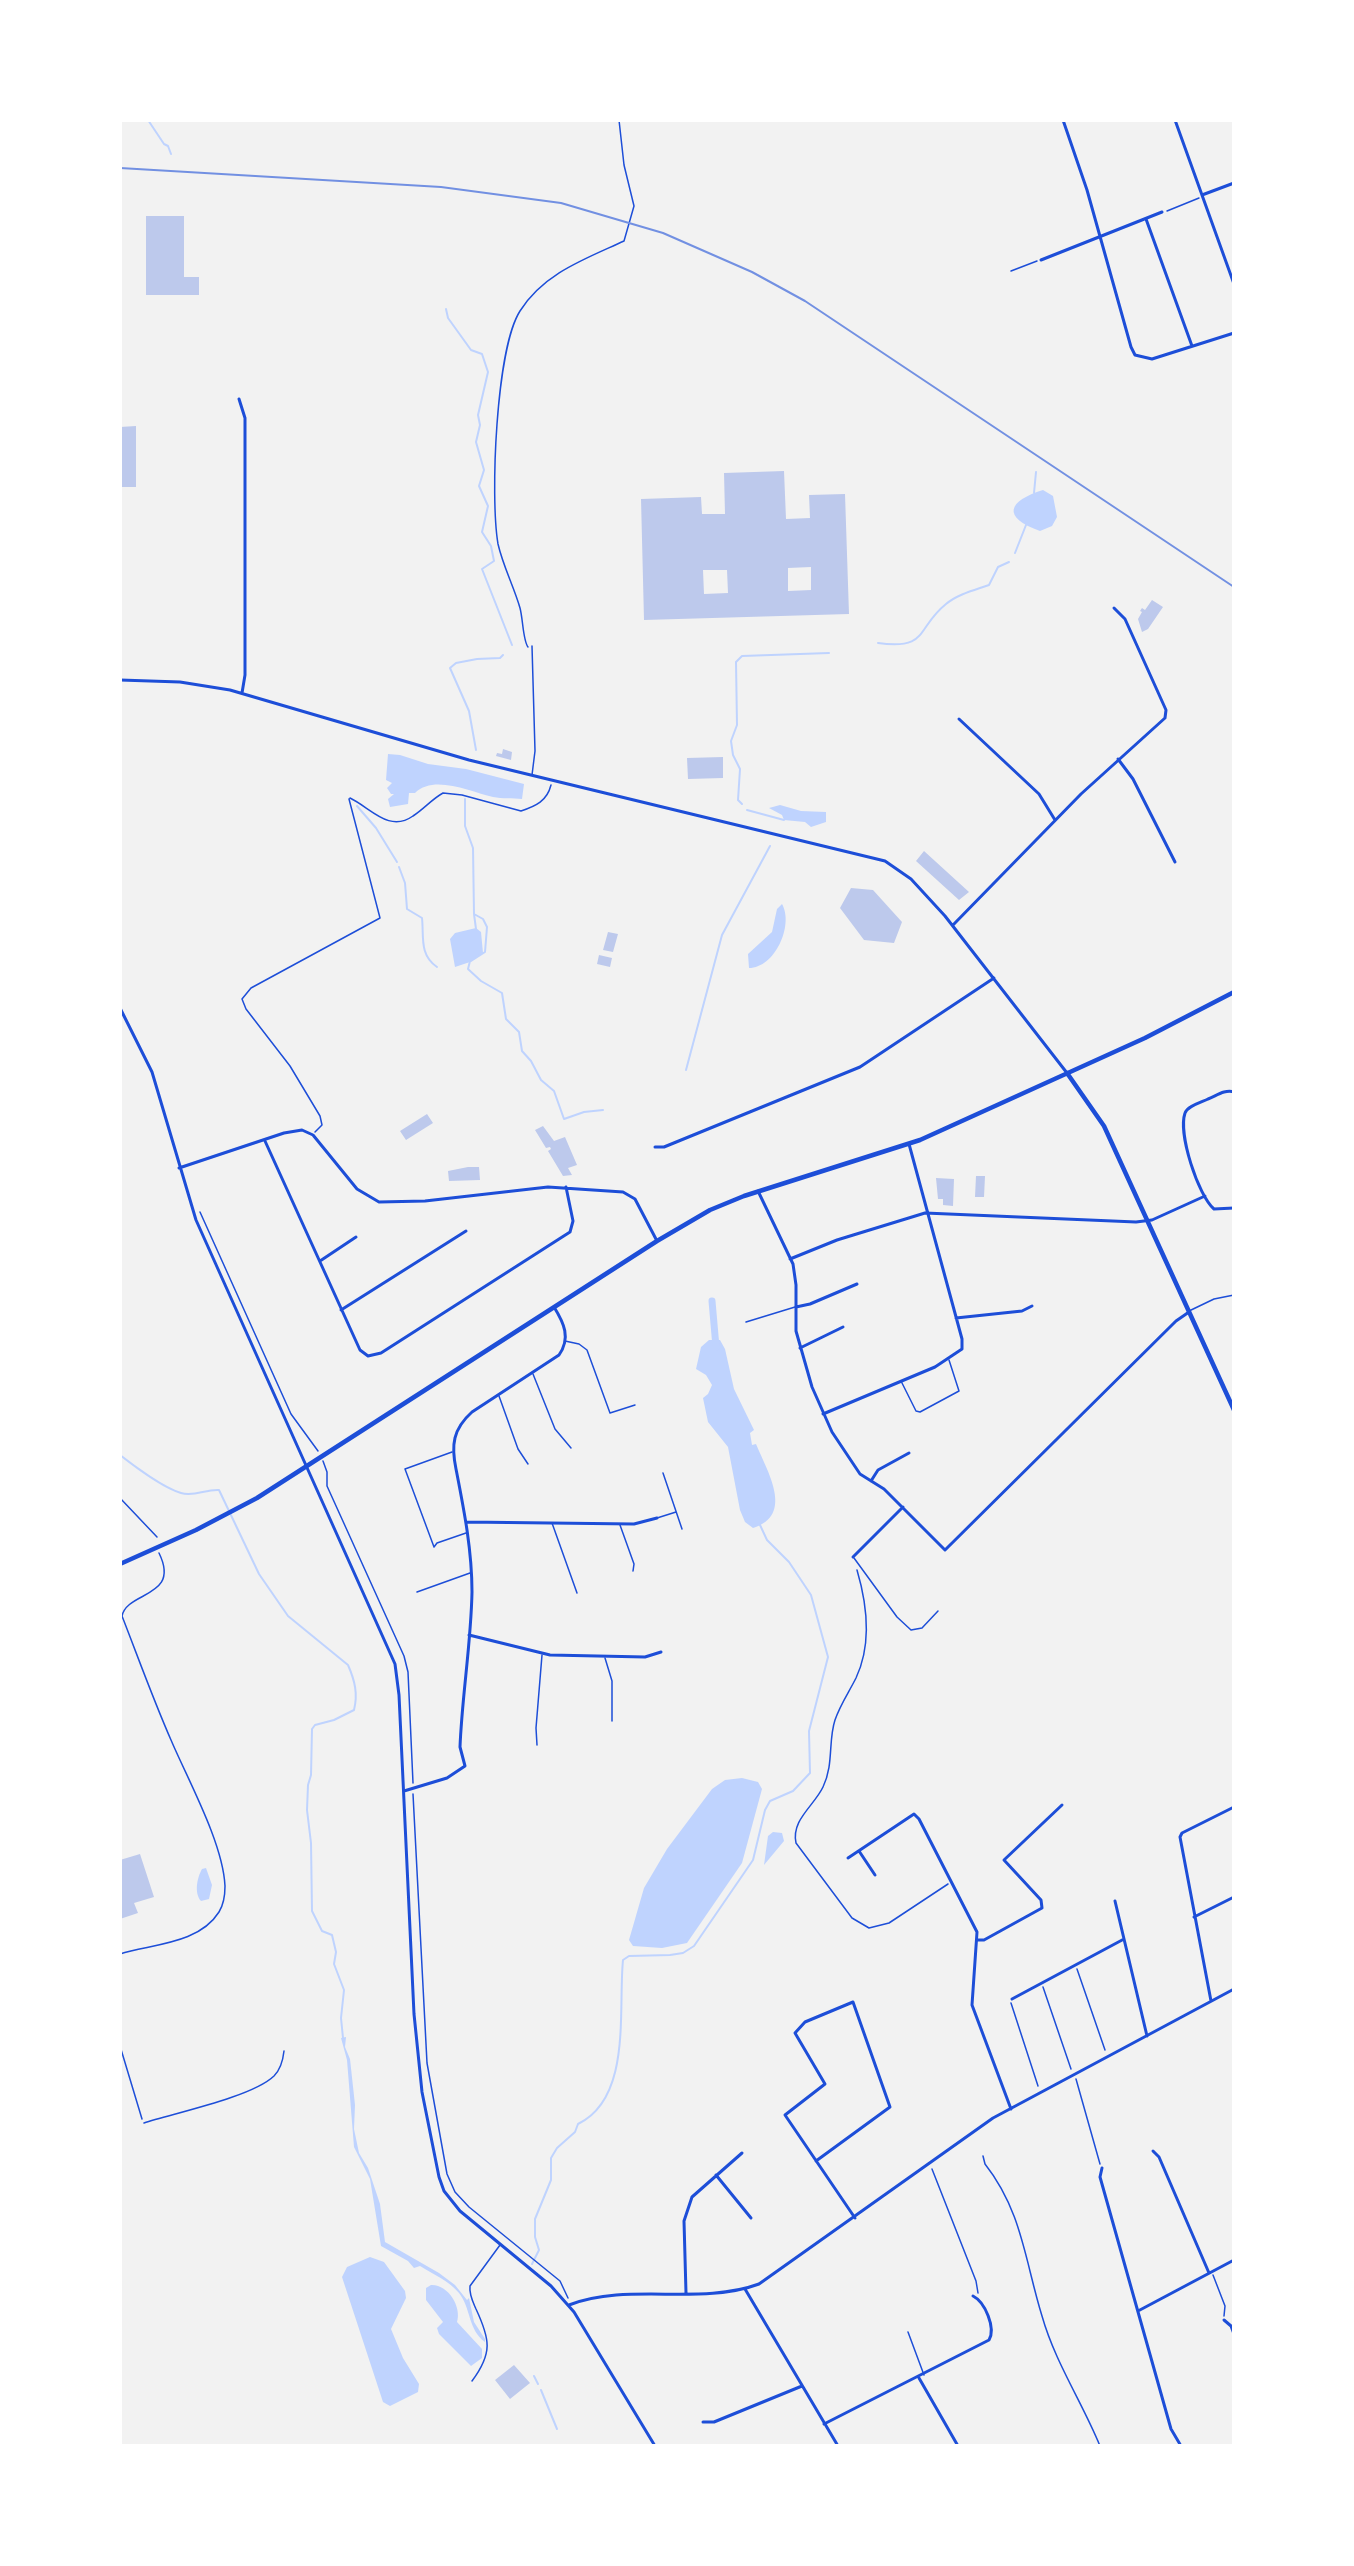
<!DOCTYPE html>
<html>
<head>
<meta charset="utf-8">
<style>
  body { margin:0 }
  #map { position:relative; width:1354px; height:2566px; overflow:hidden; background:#f2f2f2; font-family:Inter,sans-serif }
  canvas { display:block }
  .frame { position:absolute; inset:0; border:122px solid #fff; pointer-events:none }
</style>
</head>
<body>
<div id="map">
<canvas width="1354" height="2566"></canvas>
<div class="frame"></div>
</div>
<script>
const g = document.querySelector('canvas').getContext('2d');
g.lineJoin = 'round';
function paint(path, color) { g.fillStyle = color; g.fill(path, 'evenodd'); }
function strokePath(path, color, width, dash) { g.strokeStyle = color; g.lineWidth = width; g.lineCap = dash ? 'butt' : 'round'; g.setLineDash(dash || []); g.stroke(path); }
const water = new Path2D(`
  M 1043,490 L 1053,496 L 1057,517 L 1052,526 L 1040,531 C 1001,517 1008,501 1043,490 Z
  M 388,754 L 400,755 L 428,764 L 466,769 L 524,784 L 522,799 C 513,798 502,799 493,797 C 471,792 434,774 415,793 L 409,793 L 408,804 L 390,807 L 388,799 L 394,794 L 391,794 L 387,788 L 392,783 L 386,780 Z
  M 780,805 L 801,811 L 826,812 L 826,822 L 811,827 L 805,822 L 784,820 L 782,815 L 769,808 Z
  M 782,904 C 794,925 775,968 749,968 L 748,954 L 772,932 L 777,909 Z
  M 476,928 L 481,932 L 483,953 L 470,962 L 455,967 L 450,939 L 455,933 Z
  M 709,1340 L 720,1340 L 725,1349 L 734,1389 L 754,1430 L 750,1433 L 752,1445 L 756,1444 C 767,1471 795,1515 753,1528 L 745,1522 L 740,1510 L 728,1447 L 708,1422 L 703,1398 L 708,1394 L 712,1385 L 706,1375 L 696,1369 L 701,1347 Z
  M 742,1778 L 758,1782 L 762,1789 L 742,1863 L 687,1943 L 662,1948 L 633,1946 L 629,1940 L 644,1888 L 667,1849 L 712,1789 L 725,1780 Z
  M 773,1832 L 782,1833 L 784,1841 L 764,1865 L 768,1836 Z
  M 206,1868 L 212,1885 L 209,1899 L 201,1901 C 194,1893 197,1878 202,1869 Z
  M 346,2037 L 345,2047 L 350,2059 L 355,2105 L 354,2129 L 359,2153 L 368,2168 L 380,2204 L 385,2242 L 439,2273 L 455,2285 L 467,2300 L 469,2298 L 474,2322 L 485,2339 L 485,2342 C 468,2330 471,2308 459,2293 C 449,2281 433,2274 420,2266 L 414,2268 L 408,2261 L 381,2246 L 370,2179 L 354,2147 L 347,2060 L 341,2038 Z
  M 370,2257 L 384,2262 L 405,2291 L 406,2298 L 391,2329 L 403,2358 L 419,2384 L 418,2392 L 390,2406 L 383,2402 L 342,2277 L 347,2267 Z
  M 431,2285 C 448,2284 462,2307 457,2322 L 482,2349 L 482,2358 L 471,2366 L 439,2334 L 437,2328 L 443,2322 L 426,2300 L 426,2288 Z`);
const stream = new Path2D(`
  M 148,120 L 164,144 L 168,146 L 171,154
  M 446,309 L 448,318 L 471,350 L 482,354 L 488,372 L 478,415 L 480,425 L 476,442 L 484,470 L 479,486 L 488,506 L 482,532 L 491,546 L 494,561 L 482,569 L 512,645
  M 1034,493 L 1036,472
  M 1015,553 L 1026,525
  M 878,643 C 929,650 916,628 946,604 C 958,594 975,590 989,585 L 998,567 L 1009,562
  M 476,750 L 469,711 L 450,668 L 456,663 L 477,659 L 500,658 L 503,655
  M 465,799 L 465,826 L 473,848 L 474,914 L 483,919 L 487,927 L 485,952 L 471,961
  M 742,804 L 738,800 L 740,769 L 733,755 L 731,741 L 737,725 L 736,662 L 742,656 L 829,653
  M 357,806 L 376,828 L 397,862
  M 747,810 L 784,820
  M 399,867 L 405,883 L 407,909 L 422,918 C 424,936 419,955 437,967
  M 474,914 L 476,929
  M 470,961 L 468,969 L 481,981 L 502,993 L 506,1019 L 519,1032 L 522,1051 L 531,1061 L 541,1080 L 554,1091 L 564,1119 L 584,1112 L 603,1110
  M 686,1070 L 722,935 L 770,846
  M 120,1455 C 134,1466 164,1488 181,1493 C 194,1497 206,1489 219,1490 L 259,1574 L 288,1616 L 348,1665 C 355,1681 358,1694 354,1710 L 334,1720 L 315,1725 L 312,1729 L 311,1775 L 308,1785 L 307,1810 L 311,1843 L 312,1911 L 322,1931 L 332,1935 L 336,1952 L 334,1964 L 344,1990 L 341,2018 L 343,2038
  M 532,2264 L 539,2250 L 535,2237 L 535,2219 L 551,2180 L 551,2158 L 557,2148 L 575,2132 L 578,2124 C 632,2098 618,2010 623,1960 L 629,1956 L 670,1955 L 683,1953 L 694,1946 L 753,1860 L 765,1810 L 770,1801 L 793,1791 L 810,1773 L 809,1731 L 828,1657 L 811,1595 L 789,1562 L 767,1540 L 760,1525
  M 534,2376 L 538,2384
  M 541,2390 L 557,2429`);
const canal = new Path2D(`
  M 712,1301 L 716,1347`);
const building = new Path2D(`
  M 146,216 L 184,216 L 184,277 L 199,277 L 199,295 L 146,295 Z
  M 136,426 L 136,487 L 120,487 L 120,427 Z
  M 784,471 L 786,519 L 810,518 L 809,495 L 845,494 L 849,614 L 644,620 L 641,499 L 701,497 L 702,514 L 725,514 L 724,473 ZM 811,567 L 811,590 L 788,591 L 788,568 ZM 703,570 L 727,570 L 728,593 L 704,594 Z
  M 1152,600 L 1163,607 L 1148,629 L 1142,632 L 1138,619 L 1142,612 L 1140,611 L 1142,608 L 1145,610 Z
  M 503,749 L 512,752 L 511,760 L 496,756 L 497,753 L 502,754 Z
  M 723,757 L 723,778 L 688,779 L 687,758 Z
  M 924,851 L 969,892 L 959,900 L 916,861 Z
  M 851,888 L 873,890 L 902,922 L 894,943 L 864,940 L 840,908 Z
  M 608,932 L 618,934 L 613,952 L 603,950 Z
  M 599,955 L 612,958 L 610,967 L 597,964 Z
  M 427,1114 L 433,1123 L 406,1140 L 400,1131 Z
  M 543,1126 L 554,1141 L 565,1137 L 577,1165 L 568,1168 L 572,1175 L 563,1176 L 548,1151 L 551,1149 L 550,1147 L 546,1148 L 535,1130 Z
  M 468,1167 L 479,1167 L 480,1180 L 449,1181 L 448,1171 Z
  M 976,1176 L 985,1176 L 984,1197 L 975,1197 Z
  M 936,1178 L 954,1179 L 953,1206 L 943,1205 L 943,1199 L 938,1199 Z
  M 140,1854 L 154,1897 L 134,1903 L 138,1913 L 120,1919 L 120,1860 Z
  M 514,2365 L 530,2383 L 510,2399 L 495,2380 Z`);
const path = new Path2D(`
  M 1167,211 L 1199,198
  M 1011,271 L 1037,261
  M 528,647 C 523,641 523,619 520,608 C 514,587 503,566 498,544 C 490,497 496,349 520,311 C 544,273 585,259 624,241 L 634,206 L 624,165 L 619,120
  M 350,798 C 371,808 389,833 413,816 C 424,809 432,799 443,793 L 462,795 L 521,811 C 536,806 547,801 551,785
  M 315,1132 L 322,1125 L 320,1116 L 290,1066 L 246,1009 L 242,999 L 251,988 L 380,918 L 349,799
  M 200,1212 L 291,1414 L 318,1451
  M 323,1461 L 327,1472 L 327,1486 L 404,1656 L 408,1672 L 413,1783
  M 120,1498 L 157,1537
  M 857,1570 C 867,1604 872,1644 856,1678 C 849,1692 840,1705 835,1720 C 828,1741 834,1764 823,1787 C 814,1806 791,1820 796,1843 L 852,1918 L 869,1928 L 889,1923 L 948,1884
  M 413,1794 L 427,2063 L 447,2174 L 455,2192 L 469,2207 L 560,2281 L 568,2298
  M 120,1954 C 152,1944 199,1944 219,1912 C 224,1904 225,1895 225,1886 C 223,1843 188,1780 171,1740 C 153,1699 138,1657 122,1616 C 127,1591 181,1598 159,1553
  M 1077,1969 L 1105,2050
  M 1043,1987 L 1071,2069
  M 1011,2003 L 1038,2086
  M 120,2046 L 142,2119
  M 1076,2079 L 1100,2164
  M 983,2156 L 985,2164 C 1022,2211 1025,2261 1042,2316 C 1055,2362 1082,2402 1100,2446
  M 932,2169 L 976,2281 L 978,2293
  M 1213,2275 L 1225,2306 L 1224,2316`);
const service = new Path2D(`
  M 532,775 L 535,751 L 532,646
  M 1189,1311 L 1214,1299 L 1234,1295
  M 746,1322 L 795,1307
  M 565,1341 L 579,1344 L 587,1350 L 610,1413 L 635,1405
  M 533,1374 L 555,1429 L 571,1448
  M 901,1381 L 916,1411 L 920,1412 L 959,1391 L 949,1360
  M 499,1396 L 518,1449 L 528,1464
  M 452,1452 L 405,1469 L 434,1547 L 437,1543 L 466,1533
  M 663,1473 L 682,1529
  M 657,1518 L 676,1512
  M 552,1523 L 577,1593
  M 620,1525 L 634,1564 L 633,1571
  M 854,1558 L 897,1617 L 911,1630 L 922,1628 L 938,1611
  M 417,1592 L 470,1573
  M 605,1658 L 612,1681 L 612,1721
  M 537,1745 L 536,1728 L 542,1655
  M 144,2123 C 175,2113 252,2097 274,2076 C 281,2069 283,2060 284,2051
  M 908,2332 L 924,2375
  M 472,2381 C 493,2353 490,2339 476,2309 C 473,2302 469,2295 470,2286 L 500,2245`);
const minor = new Path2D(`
  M 1063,120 L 1087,190 L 1131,347 L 1135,355 L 1152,359 L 1234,333
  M 1175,120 L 1234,284
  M 1202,195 L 1234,183
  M 1146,219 L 1192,346
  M 1041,260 L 1162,212
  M 239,399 L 245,418 L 245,675 L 242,693
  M 120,680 L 180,682 L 230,690 L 469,760 L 885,861 L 911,879 L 945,916 L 1067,1073
  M 959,719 L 1039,794 L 1055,820
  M 1118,759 L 1133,779 L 1175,862
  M 953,925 L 1081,794 L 1165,718 L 1166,710 L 1125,619 L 1114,608
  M 120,1008 L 152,1072 L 196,1220 L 395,1664 L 399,1695 L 414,2014 L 422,2092 L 439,2177 L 444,2191 L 460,2211 L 551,2286 L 574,2312 L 655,2446
  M 1234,1092 C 1225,1089 1216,1096 1208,1099 C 1202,1102 1187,1106 1185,1113 C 1178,1134 1198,1195 1214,1209 L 1234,1208
  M 265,1141 L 360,1350 L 368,1356 L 381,1353 L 570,1232 L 573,1221 L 566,1187
  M 655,1147 L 664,1147 L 860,1067 L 994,978
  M 179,1168 L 284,1133 L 302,1130 L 313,1135 L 357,1189 L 379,1202 L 425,1201 L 548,1187 L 623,1192 L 635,1199 L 657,1241
  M 758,1191 L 793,1264 L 796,1285 L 796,1331 L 812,1387 L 832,1432 L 860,1474 L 884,1489 L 945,1550 L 1176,1321 L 1189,1312
  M 790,1259 L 837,1240 L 925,1213 L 1136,1222 L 1152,1220 L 1205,1196
  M 320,1261 L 356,1237
  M 796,1307 L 810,1304 L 857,1284
  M 341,1310 L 466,1231
  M 956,1318 L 1022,1311 L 1032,1306
  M 800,1348 L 843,1327
  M 823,1414 L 935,1367 L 962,1349 L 962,1339 L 909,1144
  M 871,1481 L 878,1470 L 909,1453
  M 466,1522 L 634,1524 L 657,1518
  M 853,1557 L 903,1507
  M 469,1635 L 550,1655 L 645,1657 L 661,1652
  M 404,1791 L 447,1778 L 465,1766 L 460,1747 C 462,1696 471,1644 472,1592 C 472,1550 464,1510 456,1469 C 451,1445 453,1429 472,1412 L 559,1355 C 571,1338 564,1323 554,1307
  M 859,1851 L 875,1875
  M 848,1858 L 914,1814 L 919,1819 L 977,1932 L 972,2005 L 1011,2109
  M 1115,1901 L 1147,2036
  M 1194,1917 L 1234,1897
  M 977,1940 L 984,1940 L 1042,1908 L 1041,1900 L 1004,1860 L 1062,1805
  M 1012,1999 L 1124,1939
  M 1211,2001 L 1180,1837 L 1182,1833 L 1234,1807
  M 1153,2151 L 1159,2157 L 1209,2273
  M 816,2161 L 890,2107 L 853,2002 L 805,2022 L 795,2033 L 825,2084 L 785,2115 L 855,2218
  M 1102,2168 L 1100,2177 L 1171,2429 L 1181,2446
  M 716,2175 L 751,2218
  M 745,2289 L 838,2446
  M 686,2293 L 684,2221 L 692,2197 L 742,2153
  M 569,2305 C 629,2282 699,2306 759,2284 L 993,2118 L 1234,1989
  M 1138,2311 L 1234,2260
  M 1224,2320 L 1231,2326 L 1234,2334
  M 919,2378 L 958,2446
  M 703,2422 L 714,2422 L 802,2386
  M 824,2424 L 989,2340 C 996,2328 985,2302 973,2296`);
const tertiary = new Path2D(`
  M 1067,1073 L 1104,1126 L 1234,1410
  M 120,1564 L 196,1530 L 257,1498 L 657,1241 L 710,1210 L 744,1196 L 920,1140 L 1145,1038 L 1234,992`);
const rail = new Path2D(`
  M 120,168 L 441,187 L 561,203 L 663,233 L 752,272 L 805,301 L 1234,587`);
paint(water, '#bfd3fe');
strokePath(stream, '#bfd3fe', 2);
strokePath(canal, '#bfd3fe', 7);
paint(building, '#bdc9ec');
strokePath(path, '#1d4ed8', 1.5);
strokePath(service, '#1d4ed8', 1.5);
strokePath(minor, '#1d4ed8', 3);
strokePath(tertiary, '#1d4ed8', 4.5);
strokePath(rail, '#7290e2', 2);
</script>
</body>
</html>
